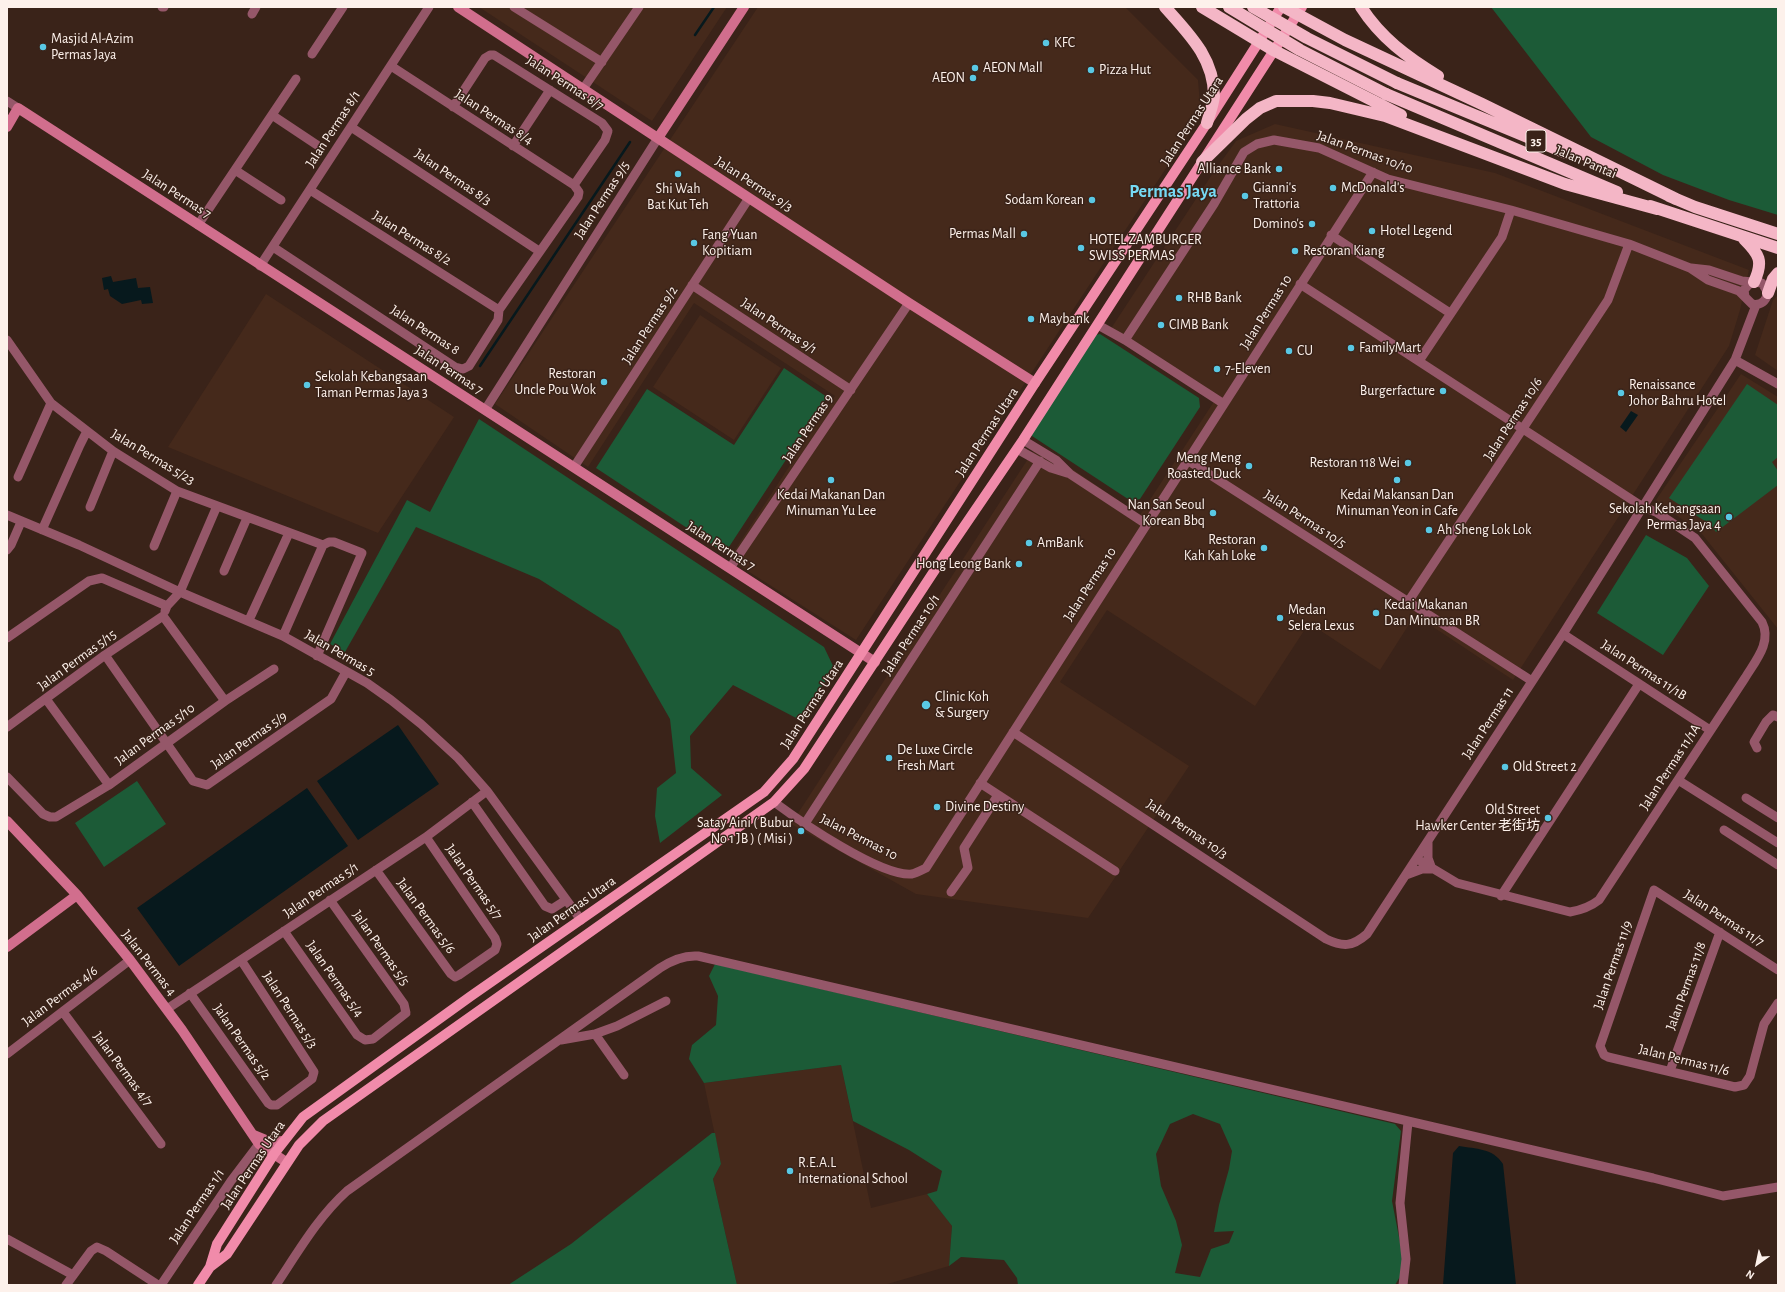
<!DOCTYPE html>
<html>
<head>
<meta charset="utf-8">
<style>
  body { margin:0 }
  #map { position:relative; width:1785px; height:1292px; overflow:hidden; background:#3a2319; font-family:"Alegreya Sans",sans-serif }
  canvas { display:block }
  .frame { position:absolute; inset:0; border:8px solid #fdf1eb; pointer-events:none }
  .north { position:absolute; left:1737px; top:1244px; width:40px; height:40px; -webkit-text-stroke:3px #3a2319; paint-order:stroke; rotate:213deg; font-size:11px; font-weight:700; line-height:16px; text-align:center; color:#fdf1eb }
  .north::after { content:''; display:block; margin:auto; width:14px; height:18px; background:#fdf1eb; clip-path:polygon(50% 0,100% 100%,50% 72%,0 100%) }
</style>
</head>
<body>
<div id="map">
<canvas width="1785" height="1292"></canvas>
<div class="frame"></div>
<div class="north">N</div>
</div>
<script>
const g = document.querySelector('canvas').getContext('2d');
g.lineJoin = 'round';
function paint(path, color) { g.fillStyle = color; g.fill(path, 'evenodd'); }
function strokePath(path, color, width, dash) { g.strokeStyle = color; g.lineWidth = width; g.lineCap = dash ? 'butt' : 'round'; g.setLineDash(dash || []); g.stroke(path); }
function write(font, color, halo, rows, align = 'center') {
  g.font = font + ' "Alegreya Sans","Noto Sans SC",sans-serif'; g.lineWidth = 3; g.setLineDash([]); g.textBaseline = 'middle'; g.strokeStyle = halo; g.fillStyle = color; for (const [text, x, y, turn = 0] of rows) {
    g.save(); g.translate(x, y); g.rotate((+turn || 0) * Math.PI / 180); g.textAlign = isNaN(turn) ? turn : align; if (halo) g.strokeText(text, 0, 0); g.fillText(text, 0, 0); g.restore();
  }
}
const built = new Path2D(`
  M 479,7 L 727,7 L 652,121 Z
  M 758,7 L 1125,7 L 1198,80 L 1201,115 L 856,640 L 729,559 L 835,396 L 694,303 L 588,467 L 495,404 Z
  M 1275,124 L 1495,173 L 1749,270 L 1740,310 L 1729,346 L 1513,680 L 1415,615 L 1380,670 L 1309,623 L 1255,706 L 1107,610 L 1060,682 L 1189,766 L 1088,918 L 916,894 L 791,824 L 1037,445 L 1140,515 L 1215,400 L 1110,330 L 1215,170 L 1236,141 Z
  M 266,294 L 454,417 L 378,533 L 168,447 Z
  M 1778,295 L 1778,371 L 1755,355 L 1773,300 Z
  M 700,315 L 781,368 L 734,440 L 653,387 Z
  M 1741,374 L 1778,397 L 1778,629 L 1702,534 L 1656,500 Z
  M 841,1065 L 871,1208 L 927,1194 L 952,1226 L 949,1266 L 884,1285 L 737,1285 L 713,1179 L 721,1164 L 704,1083 Z`);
const green = new Path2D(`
  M 1491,7 L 1778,7 L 1778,215 L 1729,200 L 1663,175 L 1591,137 Z
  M 1100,334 L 1199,398 L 1200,407 L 1140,499 L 1131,501 L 1032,436 L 1032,430 L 1095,335 Z
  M 784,368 L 827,397 L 725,553 L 596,468 L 647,389 L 734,445 Z
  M 1747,384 L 1778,405 L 1778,457 L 1772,462 L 1778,471 L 1778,485 L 1716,532 L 1708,523 L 1669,498 Z
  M 479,419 L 824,647 L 834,668 L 800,720 L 733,685 L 690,736 L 691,768 L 722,795 L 660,843 L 655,816 L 657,788 L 676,773 L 670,719 L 619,630 L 539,579 L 416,527 L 345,652 L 330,644 L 407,500 L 430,512 Z
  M 1646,535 L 1687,558 L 1709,586 L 1663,655 L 1597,613 Z
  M 137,781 L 166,824 L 104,867 L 75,823 Z
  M 715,964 L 1395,1124 L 1401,1131 L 1392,1201 L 1405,1268 L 1395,1285 L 1018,1285 L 1017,1278 L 1004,1260 L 961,1257 L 949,1266 L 952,1226 L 927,1194 L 937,1191 L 942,1171 L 909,1150 L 853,1121 L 841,1065 L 704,1083 L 689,1059 L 692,1045 L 716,1025 L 718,996 L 709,976 ZM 1193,1114 L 1220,1124 L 1232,1151 L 1229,1169 L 1219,1205 L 1214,1232 L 1234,1231 L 1229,1243 L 1211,1249 L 1200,1277 L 1175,1273 L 1182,1245 L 1176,1221 L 1161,1186 L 1156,1154 L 1170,1124 Z
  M 712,1133 L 715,1133 L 721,1164 L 713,1179 L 737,1285 L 508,1285 L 571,1244 Z`);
const water = new Path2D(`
  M 111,276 L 113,282 L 136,278 L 138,288 L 150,287 L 153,303 L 142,304 L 141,300 L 122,304 L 110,296 L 108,289 L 104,290 L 102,278 Z
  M 1631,411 L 1638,415 L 1626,432 L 1620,427 Z
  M 398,725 L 439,784 L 358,840 L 317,781 Z
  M 307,788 L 348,846 L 179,966 L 137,908 Z
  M 1459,1146 C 1476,1149 1493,1148 1503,1164 L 1516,1285 L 1443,1285 L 1453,1153 Z`);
const stream = new Path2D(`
  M 695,35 L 714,7
  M 480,366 L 630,142`);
const street = new Path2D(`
  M 162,7 L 164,7
  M 514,7 L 602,62
  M 252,14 L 256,7
  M 312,54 L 343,7
  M 583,89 L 639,7
  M 7,101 L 18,108
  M 453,107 L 485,58 L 490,55 L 494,55 L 602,123 L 608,131 L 605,140 L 574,185
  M 272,115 L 317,145
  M 351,127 L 539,251
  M 513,146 L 550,90
  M 235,170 L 281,200
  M 310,190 L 499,310
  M 198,225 L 296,79
  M 1331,235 L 1450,313
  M 273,247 L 455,367 L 463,369 L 469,366 L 498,320 L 499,310 L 578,197 L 579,192 L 574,185 L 391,66
  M 260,266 L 429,7
  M 1691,268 L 1709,270 L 1742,281 L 1762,283 L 1768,293 C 1766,301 1761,306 1752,304 L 1745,297 L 1744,290 L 1751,282
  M 1300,284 L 1643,507 L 1656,512 L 1695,538 L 1762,622 C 1772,642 1756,660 1745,678 L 1599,900 C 1590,907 1582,910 1570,912 L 1457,883 L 1417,859
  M 692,285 L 851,390
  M 1098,325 L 1125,340 L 1224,404
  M 7,340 L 51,403 L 113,451 L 177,491 L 323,545
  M 1125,340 L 1214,204 L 1244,152 L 1257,144 L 1274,140 L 1319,148 L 1388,179 L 1511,210 L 1629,244 L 1690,268 L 1708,280 L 1739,291 L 1745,297
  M 1735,360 L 1778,384
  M 1419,361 L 1502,237 L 1511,210
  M 485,410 L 658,138
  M 1023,440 L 1056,460 L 1070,474 L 1146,524
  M 1017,449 L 1051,468 L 1067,473
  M 1187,460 L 1532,681
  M 574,467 L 749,198
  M 18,477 L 51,403
  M 90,507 L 113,451
  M 7,515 L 79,545 L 180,592 L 283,636 L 367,683 L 391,700 L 421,724 L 458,758 L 487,791 L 581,920
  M 42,530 L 80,445 L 87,431
  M 154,546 L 177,491
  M 7,550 L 11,545 L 21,522
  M 730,568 L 909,303
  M 224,571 L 247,518
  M 1408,602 L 1608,300 L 1629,244
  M 165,611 L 167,606 L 180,592 L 217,506
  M 163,616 L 225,701
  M 249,620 L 289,533
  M 1563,634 L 1710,730
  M 283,636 L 323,545
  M 7,638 L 89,581 L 102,578 L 167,606
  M 105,655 L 193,781 L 207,785 L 331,699 L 346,672
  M 317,656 L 362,553 L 334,542 L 329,542 L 323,545
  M 46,699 L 109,785
  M 7,727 L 105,655 L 163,616
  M 1013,732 L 1326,939 C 1343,947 1352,947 1367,934 L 1563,634 L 1735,360 L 1756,305
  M 1757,748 L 1754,742 L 1766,722 L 1773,715 L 1778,717
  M 7,777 L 43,814 L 50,817 L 56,817 L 109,785 L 225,701 L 274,669
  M 1678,780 L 1778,843
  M 980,783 L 1115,871
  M 1746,798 L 1778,818
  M 472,802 L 545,906 L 552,909 L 566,900
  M 774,802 C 801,822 881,877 912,874 C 916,873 922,870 926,868 L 1373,172
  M 804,825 L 1040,461
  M 1724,830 L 1778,865
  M 1428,842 L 1428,858 L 1432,869
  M 376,870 L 451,974 L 455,977 L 459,975 L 495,950 L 497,944 L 495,938 L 426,837
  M 1406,875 L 1422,869 L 1432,869
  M 951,892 L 968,868 L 964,848 L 998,795
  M 1501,896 L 1639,684
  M 284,931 L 357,1035 L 365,1040 L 373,1039 L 406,1013 L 404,1004 L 330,900
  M 1778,970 L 1654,890 L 1600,1046 L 1604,1055 L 1608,1057 L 1735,1087 L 1744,1085 L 1750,1076 L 1764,1024 L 1778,1003
  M 190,993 L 268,1103 L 271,1105 L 277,1105 L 312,1079 L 314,1072 L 241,960
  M 167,1009 L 426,837 L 487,791
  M 63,1012 L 161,1144
  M 595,1034 L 624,1075
  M 561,1040 L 595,1034 L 617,1026 L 666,1001
  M 7,1054 L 130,960
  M 1670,1071 L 1720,932
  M 7,1239 L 73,1275
  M 66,1285 L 91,1251 L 97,1247 L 106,1251 L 158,1285
  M 161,1285 L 231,1181 L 259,1144
  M 276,1285 C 298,1252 318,1217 347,1191 L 660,968 C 672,960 684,955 698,956 L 1653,1178 L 1723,1196 L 1778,1187
  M 1403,1285 L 1406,1259 L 1400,1203 L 1408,1122`);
const secondary = new Path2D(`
  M 458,7 L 909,303 L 1035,383
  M 7,127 L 18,108 L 875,662
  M 658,138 L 744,7
  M 7,821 L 77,895 L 130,960 L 182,1030 L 259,1144 L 286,1162
  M 7,947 L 77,895
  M 254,1135 L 271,1142 L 283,1141`);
const primary = new Path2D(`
  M 210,1267 L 227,1254 L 299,1145 L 323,1121 L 774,802 L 804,769 L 946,553 L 1023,440 L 1302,7
  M 198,1285 L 210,1267 L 217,1244 L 274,1154 L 303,1117 L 471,996 L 764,792 L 793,759 L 1035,383 L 1207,123 L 1281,7`);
const highway = new Path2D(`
  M 1165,7 C 1189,34 1214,58 1214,96 C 1213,105 1209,115 1207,123
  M 1202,7 L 1275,51 L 1401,115
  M 1284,7 L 1345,40 L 1482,104 L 1676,199
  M 1361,7 C 1381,38 1407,57 1438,76
  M 1397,83 L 1566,153
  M 1386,94 L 1617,192
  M 1202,162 L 1246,119 L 1260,108 L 1276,101 L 1313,101 L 1330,103 L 1385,116 L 1565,184 L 1657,209
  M 1669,196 L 1695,207 L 1778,234
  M 1650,206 L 1778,248
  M 1744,239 C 1759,254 1764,261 1754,282
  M 1768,293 L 1773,279 L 1778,273`);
const highwayBridge = new Path2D(`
  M 1229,7 L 1300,50 L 1386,94
  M 1253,7 L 1307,38 L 1397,83`);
const markers = [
  [1046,43,4,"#59c8e4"],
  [43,47,4,"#59c8e4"],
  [975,68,4,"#59c8e4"],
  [1091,70,4,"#59c8e4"],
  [973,78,4,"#59c8e4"],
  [1279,169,4,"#59c8e4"],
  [678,174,4,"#59c8e4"],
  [1333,188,4,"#59c8e4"],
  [1245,196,4,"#59c8e4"],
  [1092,200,4,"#59c8e4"],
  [1312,224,4,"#59c8e4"],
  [1372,231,4,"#59c8e4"],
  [1024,234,4,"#59c8e4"],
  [694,243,4,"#59c8e4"],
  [1081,248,4,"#59c8e4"],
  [1295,251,4,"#59c8e4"],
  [1179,298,4,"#59c8e4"],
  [1031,319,4,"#59c8e4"],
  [1161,325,4,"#59c8e4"],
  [1351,348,4,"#59c8e4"],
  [1289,351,4,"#59c8e4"],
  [1217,369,4,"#59c8e4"],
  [604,382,4,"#59c8e4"],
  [307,385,4,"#59c8e4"],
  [1443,391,4,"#59c8e4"],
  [1621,393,4,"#59c8e4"],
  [1408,463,4,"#59c8e4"],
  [1249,466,4,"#59c8e4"],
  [831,480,4,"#59c8e4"],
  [1397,480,4,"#59c8e4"],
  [1213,513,4,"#59c8e4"],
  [1729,517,4,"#59c8e4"],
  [1429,530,4,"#59c8e4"],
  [1029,543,4,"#59c8e4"],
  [1264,548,4,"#59c8e4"],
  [1019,564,4,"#59c8e4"],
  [1376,613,4,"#59c8e4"],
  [1280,618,4,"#59c8e4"],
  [926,705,5,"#59c8e4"],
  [889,758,4,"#59c8e4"],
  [1505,767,4,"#59c8e4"],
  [937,807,4,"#59c8e4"],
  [1548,818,4,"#59c8e4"],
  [801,831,4,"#59c8e4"],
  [790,1171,4,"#59c8e4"]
];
const shields = [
  [1536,141,20]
];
const shieldNames = [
  ["35",1536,141]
];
const poiNames = [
  ["Masjid Al-Azim",51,39],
  ["Permas Jaya",51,55],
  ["KFC",1054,43],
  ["AEON Mall",983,68],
  ["Pizza Hut",1099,70],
  ["AEON",965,78,"right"],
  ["Alliance Bank",1271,169,"right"],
  ["Gianni's",1253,188],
  ["Trattoria",1253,204],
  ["McDonald's",1341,188],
  ["Shi Wah",678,189,"center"],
  ["Bat Kut Teh",678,205,"center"],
  ["Sodam Korean",1084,200,"right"],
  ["Domino's",1304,224,"right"],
  ["Hotel Legend",1380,231],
  ["Permas Mall",1016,234,"right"],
  ["Fang Yuan",702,235],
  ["Kopitiam",702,251],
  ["HOTEL ZAMBURGER",1089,240],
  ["SWISS PERMAS",1089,256],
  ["Restoran Kiang",1303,251],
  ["RHB Bank",1187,298],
  ["Maybank",1039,319],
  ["CIMB Bank",1169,325],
  ["FamilyMart",1359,348],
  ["CU",1297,351],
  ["7-Eleven",1225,369],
  ["Restoran",596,374,"right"],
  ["Uncle Pou Wok",596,390,"right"],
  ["Sekolah Kebangsaan",315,377],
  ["Taman Permas Jaya 3",315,393],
  ["Renaissance",1629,385],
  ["Johor Bahru Hotel",1629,401],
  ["Burgerfacture",1435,391,"right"],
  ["Meng Meng",1241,458,"right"],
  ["Roasted Duck",1241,474,"right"],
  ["Restoran 118 Wei",1400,463,"right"],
  ["Kedai Makanan Dan",831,495,"center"],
  ["Minuman Yu Lee",831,511,"center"],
  ["Kedai Makansan Dan",1397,495,"center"],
  ["Minuman Yeon in Cafe",1397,511,"center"],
  ["Nan San Seoul",1205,505,"right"],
  ["Korean Bbq",1205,521,"right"],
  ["Sekolah Kebangsaan",1721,509,"right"],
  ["Permas Jaya 4",1721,525,"right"],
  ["Ah Sheng Lok Lok",1437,530],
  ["Restoran",1256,540,"right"],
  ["Kah Kah Loke",1256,556,"right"],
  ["AmBank",1037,543],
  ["Hong Leong Bank",1011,564,"right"],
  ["Kedai Makanan",1384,605],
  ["Dan Minuman BR",1384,621],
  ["Medan",1288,610],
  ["Selera Lexus",1288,626],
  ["Clinic Koh",935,697],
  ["& Surgery",935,713],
  ["De Luxe Circle",897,750],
  ["Fresh Mart",897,766],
  ["Old Street 2",1513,767],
  ["Divine Destiny",945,807],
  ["Old Street",1540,810,"right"],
  ["Hawker Center 老街坊",1540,826,"right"],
  ["Satay Aini ( Bubur",793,823,"right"],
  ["No 1 JB ) ( Misi )",793,839,"right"],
  ["R.E.A.L",798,1163],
  ["International School",798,1179]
];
const streetNames = [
  ["Jalan Permas 8/7",565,83,33],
  ["Jalan Permas 8/4",494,117,33],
  ["Jalan Permas Utara",1192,121,-57],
  ["Jalan Permas 8/1",333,129,-57],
  ["Jalan Permas 10/10",1365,152,20],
  ["Jalan Pantai",1586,162,23],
  ["Jalan Permas 8/3",453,177,34],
  ["Jalan Permas 9/3",754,184,33],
  ["Jalan Permas 7",177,194,33],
  ["Jalan Permas 9/5",602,200,-57],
  ["Jalan Permas 8/2",412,238,32],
  ["Jalan Permas 10",1266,312,-58],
  ["Jalan Permas 9/2",650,325,-57],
  ["Jalan Permas 9/1",779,326,34],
  ["Jalan Permas 8",425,330,33],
  ["Jalan Permas 7",449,370,33],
  ["Jalan Permas 10/6",1513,419,-57],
  ["Jalan Permas 9",808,428,-56],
  ["Jalan Permas Utara",987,432,-57],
  ["Jalan Permas 5/23",153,457,31],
  ["Jalan Permas 10/5",1305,519,33],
  ["Jalan Permas 7",721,546,33],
  ["Jalan Permas 10",1090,584,-57],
  ["Jalan Permas 10/1",911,635,-57],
  ["Jalan Permas 5",340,653,30],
  ["Jalan Permas 5/15",77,660,-36],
  ["Jalan Permas 11/1B",1644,670,33],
  ["Jalan Permas Utara",812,704,-57],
  ["Jalan Permas 11",1488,723,-57],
  ["Jalan Permas 5/10",155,734,-36],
  ["Jalan Permas 5/9",249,740,-35],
  ["Jalan Permas 11/1A",1670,767,-57],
  ["Jalan Permas 10/3",1187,829,34],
  ["Jalan Permas 10",859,837,27],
  ["Jalan Permas 5/7",474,882,55],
  ["Jalan Permas 5/1",321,890,-34],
  ["Jalan Permas Utara",572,909,-35],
  ["Jalan Permas 5/6",426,916,54],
  ["Jalan Permas 11/7",1724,918,33],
  ["Jalan Permas 5/5",381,948,55],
  ["Jalan Permas 4",149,963,52],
  ["Jalan Permas 11/9",1613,965,-71],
  ["Jalan Permas 5/4",335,979,55],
  ["Jalan Permas 11/8",1686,986,-70],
  ["Jalan Permas 4/6",60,996,-37],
  ["Jalan Permas 5/3",290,1010,57],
  ["Jalan Permas 5/2",242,1042,55],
  ["Jalan Permas 11/6",1684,1060,14],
  ["Jalan Permas 4/7",123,1069,53],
  ["Jalan Permas Utara",253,1165,-56],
  ["Jalan Permas 1/1",197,1206,-56]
];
const districtNames = [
  ["Permas Jaya",1173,192]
];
paint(built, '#45291b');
paint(green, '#1c5b37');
paint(water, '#07191d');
strokePath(stream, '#07191d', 2.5);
strokePath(street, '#955769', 9);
strokePath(secondary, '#d16e8d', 10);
strokePath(primary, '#f18baa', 10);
strokePath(highway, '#f4b6c6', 12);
strokePath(highwayBridge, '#f4b6c6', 12);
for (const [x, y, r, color] of markers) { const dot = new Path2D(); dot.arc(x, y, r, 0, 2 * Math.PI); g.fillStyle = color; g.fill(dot); strokePath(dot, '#3a2319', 1.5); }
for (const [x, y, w] of shields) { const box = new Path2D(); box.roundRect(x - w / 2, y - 11, w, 22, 3); g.fillStyle = '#3a2319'; g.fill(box); strokePath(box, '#fdf1eb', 1); }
write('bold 13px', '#fdf1eb', null, shieldNames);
write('14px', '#fdf1eb', '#3a2319', poiNames, 'left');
write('14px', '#fdf1eb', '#3a2319', streetNames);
write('bold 18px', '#76daf4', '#3a2319', districtNames);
</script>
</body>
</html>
